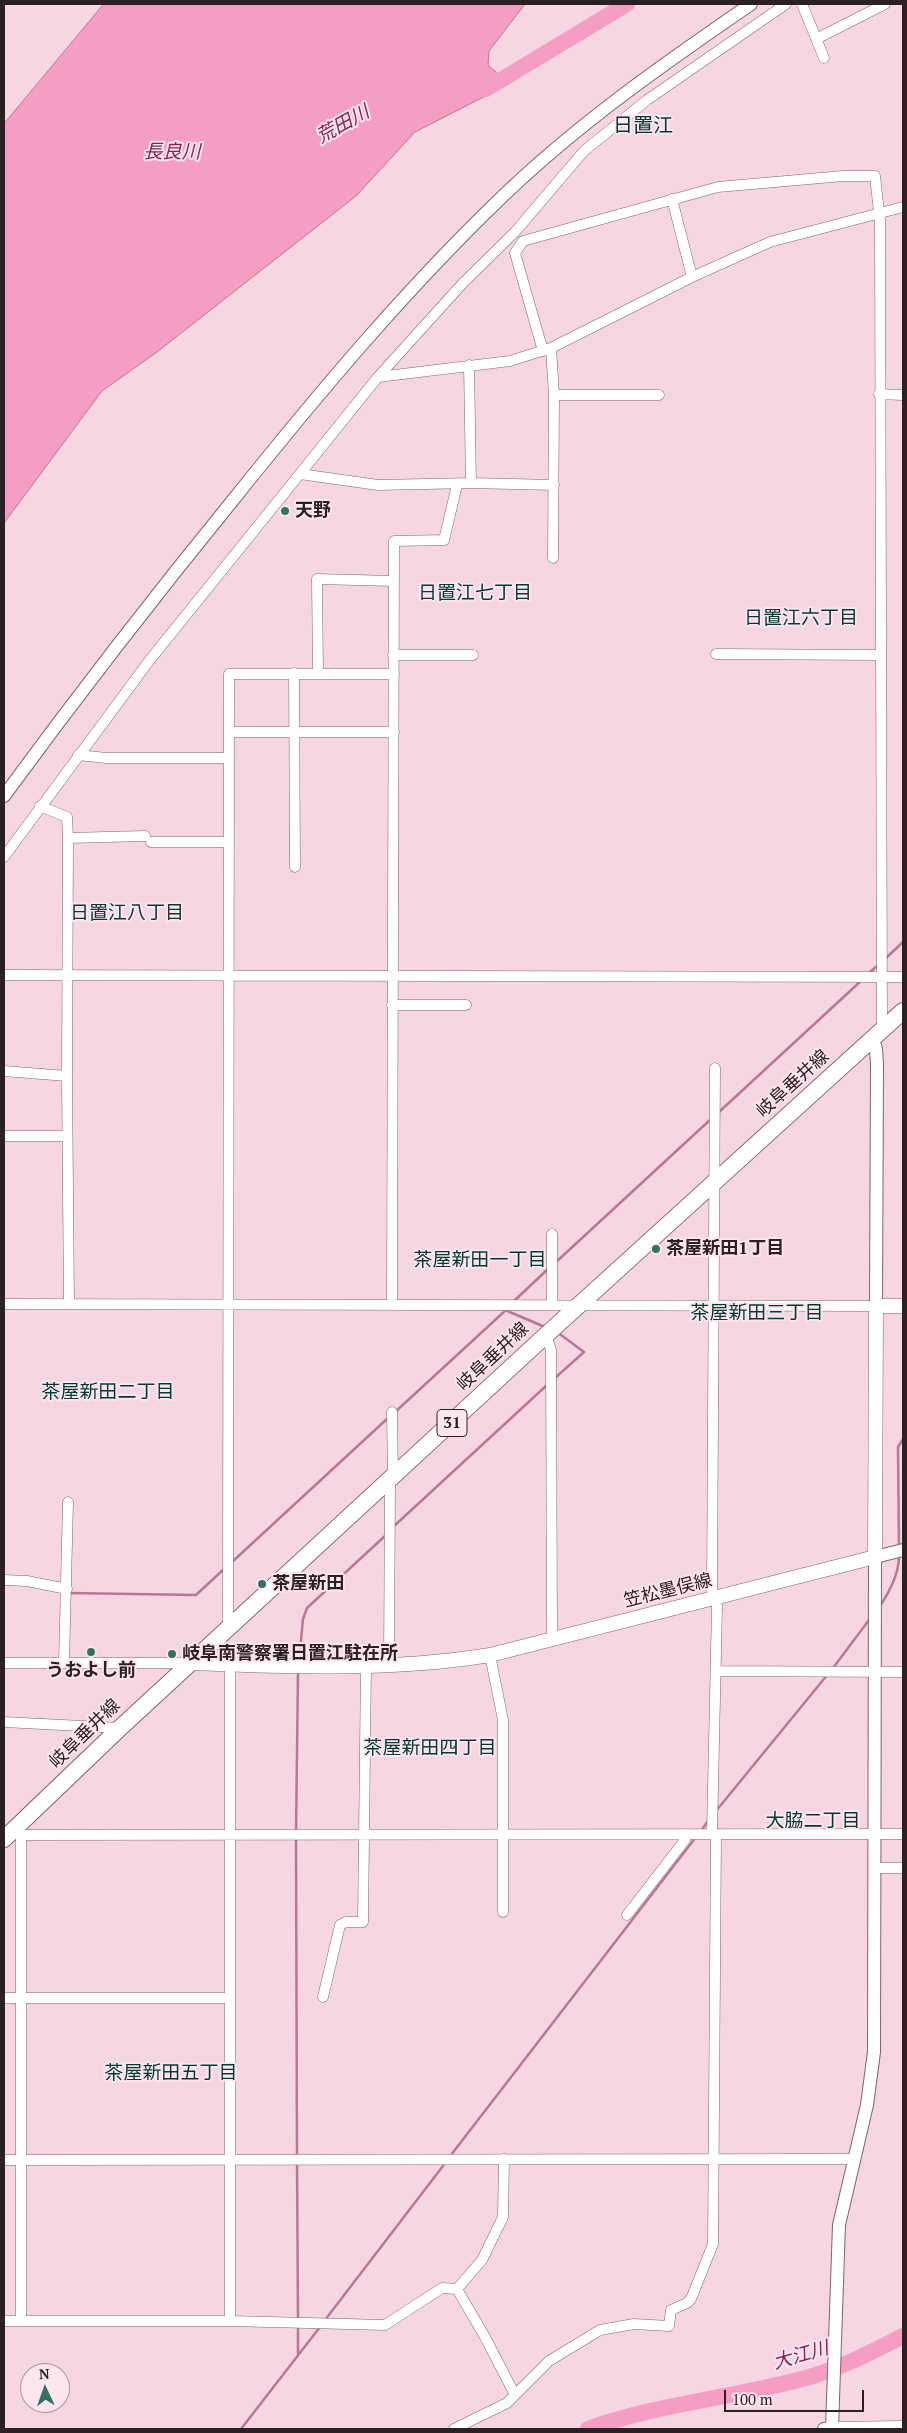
<!DOCTYPE html>
<html>
<head>
<meta charset="utf-8">
<style>
  body { margin:0 }
  #map { position:relative; width:907px; height:2433px; overflow:hidden; background:#f5d6e2; font-family:"PT Serif",serif }
  canvas { display:block }
  .frame { position:absolute; inset:0; border:5px solid #2b2024; pointer-events:none }
  .north { position:absolute; left:20px; top:2363px; width:50px; height:50px; box-sizing:border-box; background:#ffe5ef; border:1px solid #aa969e; border-radius:50%; rotate:357deg; font-size:14px; font-weight:700; line-height:20px; text-align:center; color:#2b2024 }
  .north::after { content:''; display:block; margin:auto; width:18px; height:22px; background:#327261; clip-path:polygon(50% 0,100% 100%,50% 72%,0 100%) }
  .scale { position:absolute; left:724px; top:2390px; width:140px; height:22px; box-sizing:border-box; border:2px solid #2b2024; border-top:0; padding-left:6px; font-size:15px; line-height:18px; white-space:nowrap; color:#2b2024; -webkit-text-stroke:4px #ffe5ef; paint-order:stroke }
</style>
</head>
<body>
<div id="map">
<canvas width="907" height="2433"></canvas>
<div class="frame"></div>
<div class="north">N</div>
<div class="scale">100 m</div>
</div>
<script>
const g = document.querySelector('canvas').getContext('2d');
g.lineJoin = 'round';
function paint(path, color) { g.fillStyle = color; g.fill(path, 'evenodd'); }
function strokePath(path, color, width, dash) { g.strokeStyle = color; g.lineWidth = width; g.lineCap = dash ? 'butt' : 'round'; g.setLineDash(dash || []); g.stroke(path); }
function write(font, color, halo, rows, align = 'center') {
  g.font = font + ' "PT Serif","Noto Sans JP",serif'; g.lineWidth = 4; g.setLineDash([]); g.textBaseline = 'middle'; g.strokeStyle = halo; g.fillStyle = color; for (const [text, x, y, turn = 0] of rows) {
    g.save(); g.translate(x, y); g.rotate((+turn || 0) * Math.PI / 180); g.textAlign = isNaN(turn) ? turn : align; if (halo) g.strokeText(text, 0, 0); g.fillText(text, 0, 0); g.restore();
  }
}
const water = new Path2D(`
  M 104,4 L 525,4 L 489,51 L 488,65 L 509,84 L 415,132 L 356,196 L 157,352 L 102,391 L 4,523 L 4,124 Z`);
const stream = new Path2D(`
  M 886,958 L 903,942
  M 869,973 L 878,965
  M 719,1112 L 862,980
  M 555,1263 L 711,1119
  M 513,1302 L 549,1268
  M 505,1310 L 545,1327
  M 555,1378 L 584,1352 L 557,1332
  M 394,1413 L 506,1310
  M 393,1527 L 547,1385
  M 899,1548 L 898,1447 L 903,1439
  M 232,1562 L 388,1418
  M 68,1593 L 196,1595 L 224,1569
  M 880,1606 C 890,1591 899,1574 899,1556
  M 299,1662 L 303,1619 L 307,1608 L 386,1535
  M 833,1668 L 869,1620
  M 716,1811 L 828,1674
  M 701,1831 L 708,1821
  M 296,1832 L 298,1672
  M 296,1837 L 297,2157
  M 451,2155 L 696,1837
  M 297,2162 L 298,2319
  M 325,2320 L 446,2162
  M 298,2325 L 298,2354
  M 241,2429 L 320,2327`);
const river = new Path2D(`
  M 486,89 L 627,4
  M 588,2429 C 657,2404 731,2398 802,2379 C 838,2370 871,2352 903,2336`);
const minor = new Path2D(`
  M 802,4 L 824,58
  M 816,39 L 885,4
  M 672,199 L 692,277
  M 551,348 L 554,395 L 553,558
  M 543,351 L 515,253 L 523,241 L 718,187 L 843,176 L 875,176 L 880,221 L 882,1031
  M 469,365 L 471,483
  M 378,377 L 510,361 L 551,348 L 692,277 L 770,242 L 903,207
  M 879,394 L 903,395
  M 554,395 L 659,395
  M 300,474 L 378,485 L 471,483 L 554,485
  M 716,654 L 880,655
  M 393,655 L 473,655
  M 294,673 L 295,867
  M 318,673 L 317,579 L 393,581
  M 229,732 L 394,732
  M 78,755 L 106,758 L 229,758
  M 40,806 L 67,817 L 68,838 L 67,1076 L 69,1304
  M 68,838 L 145,836
  M 151,842 L 229,842
  M 4,857 L 149,661 L 378,377 L 463,283 L 515,232 L 584,151 L 647,100 L 786,4
  M 4,975 L 903,977
  M 392,1005 L 466,1005
  M 4,1071 L 67,1076
  M 4,1136 L 67,1136
  M 4,1304 L 876,1306
  M 392,1304 L 394,541 L 444,540 L 457,485
  M 552,1305 L 552,1234
  M 546,1335 L 551,1350 L 552,1639
  M 392,1412 L 393,1477
  M 4,1580 L 27,1581 L 67,1589
  M 228,1629 L 229,674 L 394,674
  M 490,1655 L 503,1720 L 503,1912
  M 4,1663 L 190,1663
  M 64,1663 L 68,1502
  M 389,1664 L 390,1480
  M 716,1671 L 903,1672
  M 4,1722 L 120,1728
  M 17,1827 L 21,1835 L 903,1834
  M 712,1834 L 717,1606 L 712,1591 L 715,1068
  M 875,1868 L 903,1868
  M 627,1915 L 685,1840 L 685,1834
  M 323,1997 L 340,1925 L 346,1922 L 363,1922 L 366,1665
  M 4,1998 L 230,1998
  M 504,2159 L 503,2217 L 482,2260 L 457,2289 L 485,2337 L 515,2395
  M 4,2160 L 853,2159
  M 4,2321 L 230,2321 L 385,2325 L 442,2288 L 457,2289
  M 21,2321 L 21,1835
  M 230,2321 L 230,1664
  M 454,2429 L 507,2403 L 549,2361 L 600,2330 L 634,2324 L 669,2326 L 671,2310 L 687,2303 L 691,2299 L 713,2244 L 716,1835`);
const tertiary = new Path2D(`
  M 4,796 C 78,695 154,597 233,500 C 318,394 405,290 503,196 C 579,123 665,63 751,4
  M 873,1040 L 876,1049 L 877,1064 L 876,1306
  M 824,2429 L 832,2428 L 839,2225 L 867,2105 L 874,2052 L 875,1557 L 903,1550`);
const secondary = new Path2D(`
  M 191,1663 C 290,1667 392,1671 490,1655 L 875,1557 L 876,1306 L 903,1306
  M 832,2429 L 903,2428`);
const primary = new Path2D(`
  M 4,1839 L 120,1728 L 546,1335 L 903,1011`);
const markers = [
  [285,511,5,"#327261"],
  [656,1249,5,"#327261"],
  [262,1584,5,"#327261"],
  [91,1652,5,"#327261"],
  [172,1654,5,"#327261"]
];
const shields = [
  [452,1423,30]
];
const shieldNames = [
  ["31",452,1423]
];
const poiNames = [
  ["天野",295,511],
  ["茶屋新田1丁目",666,1249],
  ["茶屋新田",272,1584],
  ["岐阜南警察署日置江駐在所",182,1654],
  ["うおよし前",91,1671,"center"]
];
const streetNames = [
  ["岐阜垂井線",793,1084,-42],
  ["岐阜垂井線",493,1357,-43],
  ["笠松墨俣線",668,1591,-14],
  ["岐阜垂井線",85,1734,-44]
];
const waterNames = [
  ["荒田川",343,125,-29],
  ["長良川",172,153],
  ["大江川",801,2356,-16]
];
const neighbourhoodNames = [
  ["日置江七丁目",475,594],
  ["日置江六丁目",801,619],
  ["日置江八丁目",127,914],
  ["茶屋新田一丁目",480,1261],
  ["茶屋新田三丁目",757,1314],
  ["茶屋新田二丁目",108,1393],
  ["茶屋新田四丁目",430,1749],
  ["大脇二丁目",813,1822],
  ["茶屋新田五丁目",171,2074]
];
const quarterNames = [
  ["日置江",643,126]
];
paint(water, '#f59dc2');
strokePath(water, '#b87893', 1);
strokePath(stream, '#b87893', 2.5);
strokePath(river, '#f59dc2', 16);
strokePath(minor, '#7f646e', 11);
strokePath(tertiary, '#7f646e', 14);
strokePath(secondary, '#7f646e', 15);
strokePath(primary, '#7f646e', 18);
strokePath(minor, '#fff', 10);
strokePath(tertiary, '#fff', 12);
strokePath(secondary, '#fff', 14);
strokePath(primary, '#fff', 16);
for (const [x, y, r, color] of markers) { const dot = new Path2D(); dot.arc(x, y, r, 0, 2 * Math.PI); g.fillStyle = color; g.fill(dot); strokePath(dot, '#ffe5ef', 2); }
for (const [x, y, w] of shields) { const box = new Path2D(); box.roundRect(x - w / 2, y - 13.5, w, 27, 4); g.fillStyle = '#ffe5ef'; g.fill(box); strokePath(box, '#2b2024', 1); }
write('bold 16px', '#2b2024', null, shieldNames);
write('bold 18px', '#2b2024', '#ffe5ef', poiNames, 'left');
write('18px', '#2b2024', '#ffe5ef', streetNames);
write('italic 19px', '#852155', '#ffe5ef', waterNames);
write('19px', '#003a2e', '#ffe5ef', neighbourhoodNames);
write('20px', '#003a2e', '#ffe5ef', quarterNames);
</script>
</body>
</html>
